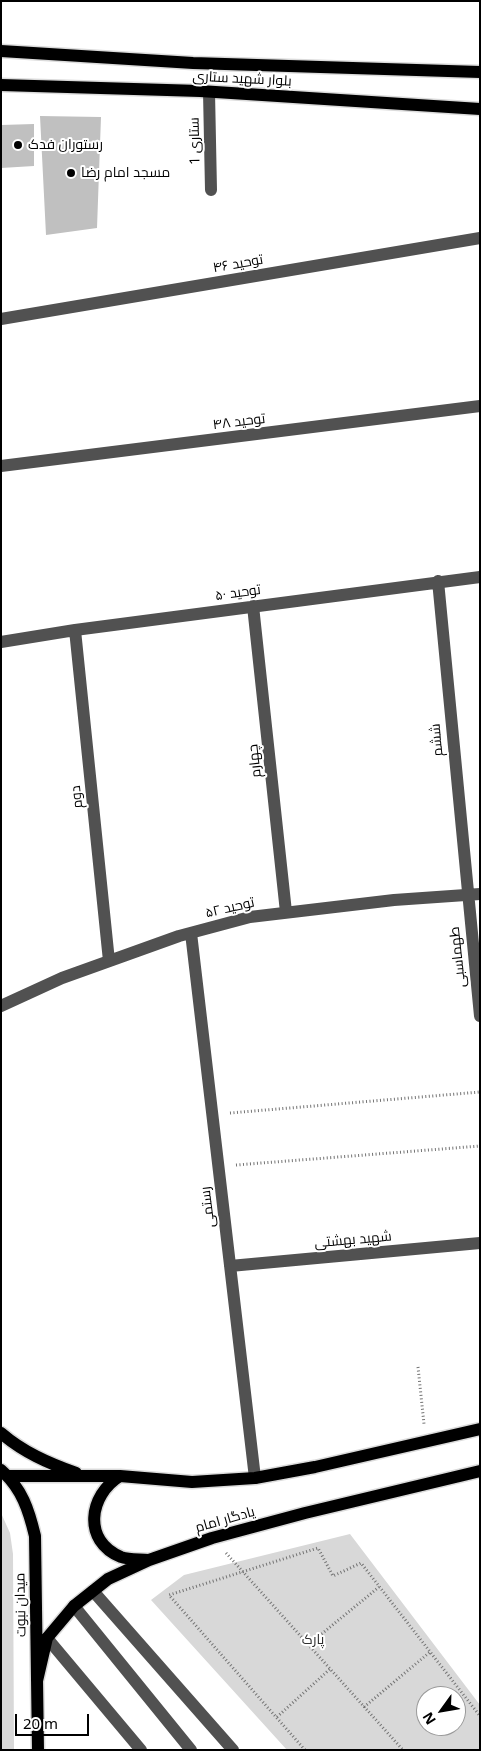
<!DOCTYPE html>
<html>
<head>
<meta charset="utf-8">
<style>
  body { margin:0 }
  #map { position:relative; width:481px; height:1751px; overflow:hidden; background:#fff; font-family:"Noto Sans",sans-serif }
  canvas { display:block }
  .frame { position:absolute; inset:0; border:2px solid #000; pointer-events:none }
  .north { position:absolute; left:416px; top:1686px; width:50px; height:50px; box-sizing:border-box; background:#fff; border:1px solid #999; border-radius:50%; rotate:238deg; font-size:14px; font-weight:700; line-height:20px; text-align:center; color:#000 }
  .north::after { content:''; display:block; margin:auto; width:18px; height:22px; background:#000; clip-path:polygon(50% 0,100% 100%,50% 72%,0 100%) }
  .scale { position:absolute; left:15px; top:1714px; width:74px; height:22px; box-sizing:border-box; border:2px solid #000; border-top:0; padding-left:6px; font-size:15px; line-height:18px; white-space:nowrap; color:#000; -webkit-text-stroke:4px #fff; paint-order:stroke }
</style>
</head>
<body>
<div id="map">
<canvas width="481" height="1751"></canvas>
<div class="frame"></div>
<div class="north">N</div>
<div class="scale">20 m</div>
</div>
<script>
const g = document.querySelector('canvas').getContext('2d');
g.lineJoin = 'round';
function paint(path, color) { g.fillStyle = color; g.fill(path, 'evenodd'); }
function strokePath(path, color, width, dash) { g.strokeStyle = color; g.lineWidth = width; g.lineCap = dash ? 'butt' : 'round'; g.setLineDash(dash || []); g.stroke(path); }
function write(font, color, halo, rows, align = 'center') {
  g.font = font + ' "Noto Sans",Cairo,sans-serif'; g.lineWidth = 4; g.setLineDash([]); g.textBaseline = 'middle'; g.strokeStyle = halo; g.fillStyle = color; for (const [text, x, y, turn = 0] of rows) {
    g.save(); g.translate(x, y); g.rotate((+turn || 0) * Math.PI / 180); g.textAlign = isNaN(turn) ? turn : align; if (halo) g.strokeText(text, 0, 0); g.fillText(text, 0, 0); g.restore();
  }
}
const green = new Path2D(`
  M 1,1513 L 10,1533 L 13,1554 L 14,1750 L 1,1750 Z
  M 350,1534 L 480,1705 L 480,1750 L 287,1750 L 151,1600 L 184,1575 ZM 426,1696 L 456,1696 L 456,1726 L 426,1726 Z`);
const building = new Path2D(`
  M 40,116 L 101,117 L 97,228 L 46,235 Z
  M 34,124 L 34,166 L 1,168 L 1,125 Z`);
const path = new Path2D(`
  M 230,1113 L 480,1092
  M 236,1165 L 480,1146
  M 418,1367 L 424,1424
  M 226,1553 L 403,1750
  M 308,1645 L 379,1587
  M 364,1707 L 430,1652
  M 277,1717 L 330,1669
  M 305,1750 L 169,1595 L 318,1548 L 333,1576 L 361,1563 L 480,1716`);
const minor = new Path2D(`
  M 209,92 L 211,190
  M 1,319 L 480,238
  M 1,466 L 480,406
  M 438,581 L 480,1016
  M 253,606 L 286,912
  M 75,630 L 109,961
  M 1,642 L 75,630 L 480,577
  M 191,933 L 255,1478
  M 1,1006 L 62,978 L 179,936 L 250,917 L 394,900 L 480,894
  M 230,1266 L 480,1243
  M 93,1591 L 233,1750
  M 74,1606 L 191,1750
  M 47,1638 L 141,1750`);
const major = new Path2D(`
  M 1,51 L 193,63 L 480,72
  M 1,85 L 200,91 L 480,109
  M 1,1433 C 23,1452 48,1463 76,1473
  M 1,1470 C 22,1488 29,1511 35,1536 L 38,1750
  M 8,1476 L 120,1476 L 192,1482 L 255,1478 L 315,1467 L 480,1429
  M 120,1476 C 89,1495 82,1541 121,1557 C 129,1560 140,1559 148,1560
  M 37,1681 L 47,1638 L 74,1606 L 108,1579 L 149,1560 L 212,1538 L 305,1513 L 480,1471`);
const markers = [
  [18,145,5,"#000"],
  [71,173,5,"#000"]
];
const streetNames = [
  ["بلوار شهید ستاری",242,79,3],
  ["ستاری 1",195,141,-91],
  ["توحید ۴۶",238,264,-10],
  ["توحید ۴۸",239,422,-7],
  ["توحید ۵۰",238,593,-8],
  ["ششم",437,740,-95],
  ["چهارم",255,761,-96],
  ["دوم",77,797,-96],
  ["توحید ۵۲",230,908,-13],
  ["طهماسبی",458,957,-96],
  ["رستمی",208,1207,-97],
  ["شهید بهشتی",353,1240,-5],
  ["یادگار امام",225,1520,-16],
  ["میدان نبوت",21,1605,-91]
];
const poiNames = [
  ["رستوران فدک",28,145],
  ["مسجد امام رضا",81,173]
];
const parkNames = [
  ["پارک",313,1640]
];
paint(green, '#d8d8d8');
paint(building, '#c0c0c0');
strokePath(major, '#dbdbdb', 15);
strokePath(path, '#737373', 3, [1, 2.5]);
strokePath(minor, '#515151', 12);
strokePath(major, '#000', 12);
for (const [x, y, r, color] of markers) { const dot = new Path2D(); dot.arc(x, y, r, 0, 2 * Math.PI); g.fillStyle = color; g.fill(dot); strokePath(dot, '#fff', 2); }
write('14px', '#000', '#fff', streetNames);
write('14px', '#000', '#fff', poiNames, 'left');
write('14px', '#2f2f2f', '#fff', parkNames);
</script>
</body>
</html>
